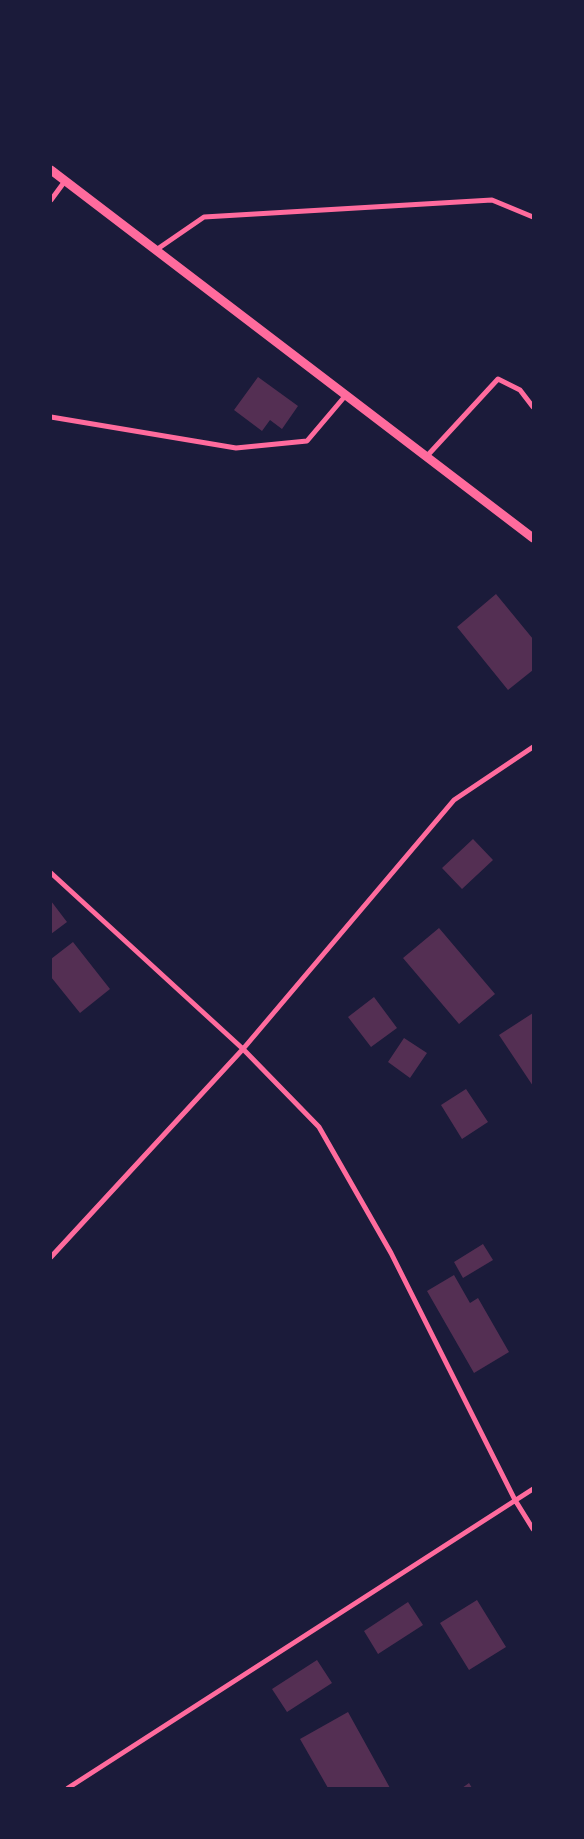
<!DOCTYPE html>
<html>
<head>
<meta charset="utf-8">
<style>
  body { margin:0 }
  #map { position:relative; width:584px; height:1839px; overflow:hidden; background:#1b1b3a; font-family:Jost,sans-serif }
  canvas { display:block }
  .frame { position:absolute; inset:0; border:52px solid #1b1b3a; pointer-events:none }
</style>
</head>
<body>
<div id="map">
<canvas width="584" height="1839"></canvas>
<div class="frame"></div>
</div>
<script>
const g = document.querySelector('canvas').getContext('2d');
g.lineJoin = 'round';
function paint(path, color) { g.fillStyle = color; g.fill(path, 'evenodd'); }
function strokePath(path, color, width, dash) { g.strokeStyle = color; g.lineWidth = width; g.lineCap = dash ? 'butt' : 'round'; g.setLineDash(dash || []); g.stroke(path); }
const building = new Path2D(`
  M 258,377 L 298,406 L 282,429 L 270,420 L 262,431 L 234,410 Z
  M 496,594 L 533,639 L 533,670 L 508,690 L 457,627 Z
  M 473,839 L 493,860 L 462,889 L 442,868 Z
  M 51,901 L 67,922 L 51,934 Z
  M 439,928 L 495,994 L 459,1024 L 403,958 Z
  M 73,942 L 110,989 L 80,1013 L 51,977 L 51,959 Z
  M 374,997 L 397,1028 L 371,1047 L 348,1017 Z
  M 533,1013 L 533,1086 L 499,1035 Z
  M 404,1038 L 427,1053 L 410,1078 L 388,1062 Z
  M 466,1089 L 488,1122 L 462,1139 L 441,1105 Z
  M 483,1244 L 493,1260 L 463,1278 L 454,1262 Z
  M 454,1275 L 470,1303 L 478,1298 L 509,1352 L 474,1373 L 427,1291 Z
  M 477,1600 L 506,1647 L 469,1670 L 440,1623 Z
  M 408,1602 L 423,1625 L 378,1654 L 364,1631 Z
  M 317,1660 L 332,1683 L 287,1712 L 272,1689 Z
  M 348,1712 L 390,1788 L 328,1788 L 300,1739 Z
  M 469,1783 L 472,1788 L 462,1788 Z`);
const minor = new Path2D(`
  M 51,200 L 65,181
  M 156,250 L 204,217 L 492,200 L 533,217
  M 51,417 L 236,448 L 307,441 L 346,395
  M 427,456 L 498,379 L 520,390 L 533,407
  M 51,873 L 243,1049 L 319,1127 L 391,1253 L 515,1500 L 533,1529
  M 51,1257 L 243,1049 L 454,800 L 533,747
  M 68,1788 L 533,1489`);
const tertiary = new Path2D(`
  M 51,170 L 533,538`);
paint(building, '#542f53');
strokePath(minor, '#ff6b9d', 5);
strokePath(tertiary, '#ff6b9d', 9);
</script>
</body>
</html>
